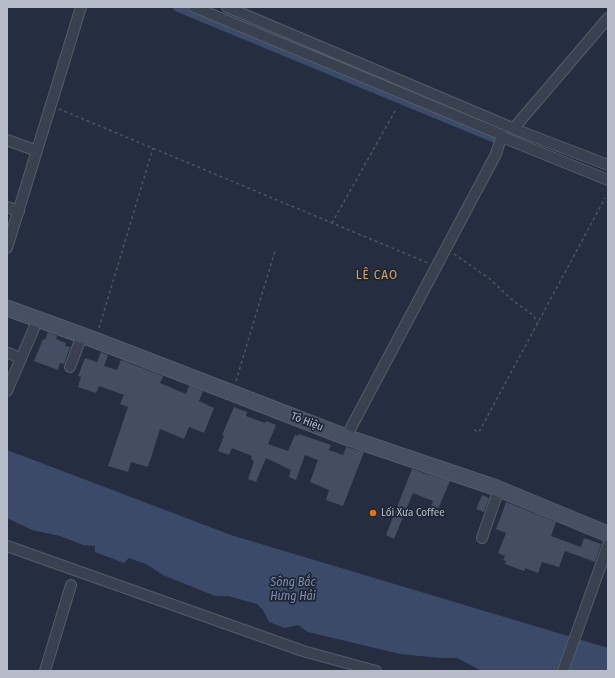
<!DOCTYPE html>
<html>
<head>
<meta charset="utf-8">
<style>
  body { margin:0 }
  #map { position:relative; width:615px; height:678px; overflow:hidden; background:#252e40; font-family:"Fira Sans Condensed",sans-serif }
  canvas { display:block }
  .frame { position:absolute; inset:0; border:8px solid #b6bcca; pointer-events:none }
</style>
</head>
<body>
<div id="map">
<canvas width="615" height="678"></canvas>
<div class="frame"></div>
</div>
<script>
const g = document.querySelector('canvas').getContext('2d');
g.lineJoin = 'round';
function paint(path, color) { g.fillStyle = color; g.fill(path, 'evenodd'); }
function strokePath(path, color, width, dash) { g.strokeStyle = color; g.lineWidth = width; g.lineCap = dash ? 'butt' : 'round'; g.setLineDash(dash || []); g.stroke(path); }
function write(font, color, halo, rows, align = 'center') {
  g.font = font + ' "Fira Sans Condensed",sans-serif'; g.lineWidth = 3.5; g.setLineDash([]); g.textBaseline = 'middle'; g.strokeStyle = halo; g.fillStyle = color; for (const [text, x, y, turn = 0] of rows) {
    g.save(); g.translate(x, y); g.rotate((+turn || 0) * Math.PI / 180); g.textAlign = isNaN(turn) ? turn : align; if (halo) g.strokeText(text, 0, 0); g.fillText(text, 0, 0); g.restore();
  }
}
const water = new Path2D(`
  M 7,450 L 231,535 L 608,648 L 608,671 L 482,671 L 457,658 L 440,658 L 400,654 L 308,632 L 298,625 L 285,628 L 269,622 L 263,610 L 257,604 L 228,596 L 215,596 L 163,575 L 146,564 L 129,558 L 124,563 L 95,552 L 95,546 L 83,545 L 60,536 L 32,530 L 7,518 Z`);
const canal = new Path2D(`
  M 178,7 L 495,138`);
const building = new Path2D(`
  M 48,332 L 57,336 L 56,339 L 66,343 L 65,346 L 70,347 L 64,364 L 60,363 L 58,370 L 34,361 L 43,339 L 45,340 Z
  M 101,352 L 108,355 L 104,366 L 117,370 L 121,360 L 163,376 L 160,383 L 186,394 L 189,386 L 203,391 L 199,401 L 214,408 L 204,433 L 189,427 L 184,439 L 160,429 L 148,467 L 131,462 L 128,472 L 108,466 L 128,407 L 120,404 L 124,395 L 99,386 L 96,393 L 78,387 L 81,377 L 78,376 L 85,358 L 97,362 Z
  M 234,407 L 247,412 L 246,416 L 265,423 L 266,421 L 276,425 L 268,444 L 288,451 L 295,435 L 298,436 L 299,434 L 331,445 L 329,450 L 343,455 L 346,447 L 364,452 L 343,506 L 326,500 L 329,490 L 310,482 L 318,460 L 305,455 L 296,480 L 289,477 L 291,470 L 266,458 L 256,482 L 248,479 L 254,461 L 251,459 L 252,456 L 232,448 L 229,455 L 218,451 L 224,436 L 222,435 Z
  M 412,469 L 450,481 L 438,509 L 431,506 L 433,501 L 413,493 L 394,539 L 386,535 Z
  M 482,495 L 489,498 L 484,512 L 476,509 Z
  M 506,502 L 556,522 L 551,536 L 581,547 L 584,538 L 601,544 L 595,562 L 565,551 L 559,567 L 542,562 L 538,573 L 525,568 L 524,571 L 505,564 L 506,561 L 503,560 L 505,556 L 498,553 L 506,533 L 496,529 Z`);
const path = new Path2D(`
  M 59,109 L 428,263
  M 332,223 L 395,111
  M 454,254 L 490,279 L 511,299 L 533,315 L 538,324
  M 99,328 L 153,148
  M 236,381 L 275,251
  M 474,430 L 479,432 L 605,198`);
const minor = new Path2D(`
  M 194,7 L 502,135 L 496,154 L 346,437
  M 227,7 L 522,132 L 608,165
  M 514,128 L 608,18
  M 502,137 L 608,180
  M 7,140 L 37,151
  M 7,207 L 19,211
  M 7,248 L 81,7
  M 9,353 L 21,359
  M 70,367 L 82,335
  M 7,391 L 38,319
  M 482,538 L 499,489
  M 7,546 L 303,651 L 376,671
  M 45,671 L 71,585
  M 563,671 L 608,545`);
const secondary = new Path2D(`
  M 7,308 L 95,340 L 346,437 L 494,487 L 608,534`);
const markers = [
  [373,513,4,"#e8710a"]
];
const streetNames = [
  ["Tô Hiệu",307,422,21]
];
const poiNames = [
  ["Lối Xưa Coffee",381,513]
];
const waterNames = [
  ["Sông Bắc",293,583],
  ["Hưng Hải",293,597]
];
const quarterNames = [
  ["LÊ CAO",377,275]
];
paint(water, '#3b4a69');
strokePath(canal, '#3b4a69', 10);
paint(building, '#444e62');
strokePath(minor, '#545c6a', 12);
strokePath(secondary, '#545c6a', 17);
strokePath(path, '#45595e', 1.5, [3, 3]);
strokePath(minor, '#394150', 10);
strokePath(secondary, '#474f63', 15);
for (const [x, y, r, color] of markers) { const dot = new Path2D(); dot.arc(x, y, r, 0, 2 * Math.PI); g.fillStyle = color; g.fill(dot); strokePath(dot, '#1e2635', 1.5); }
write('11px', '#b6bcca', '#1e2635', streetNames);
write('11px', '#b6bcca', '#1e2635', poiNames, 'left');
write('italic 12px', '#7d8fb2', '#1e2635', waterNames);
g.letterSpacing = '1px';
write('13px', '#d59f66', '#1e2635', quarterNames);
g.letterSpacing = '0px';
</script>
</body>
</html>
